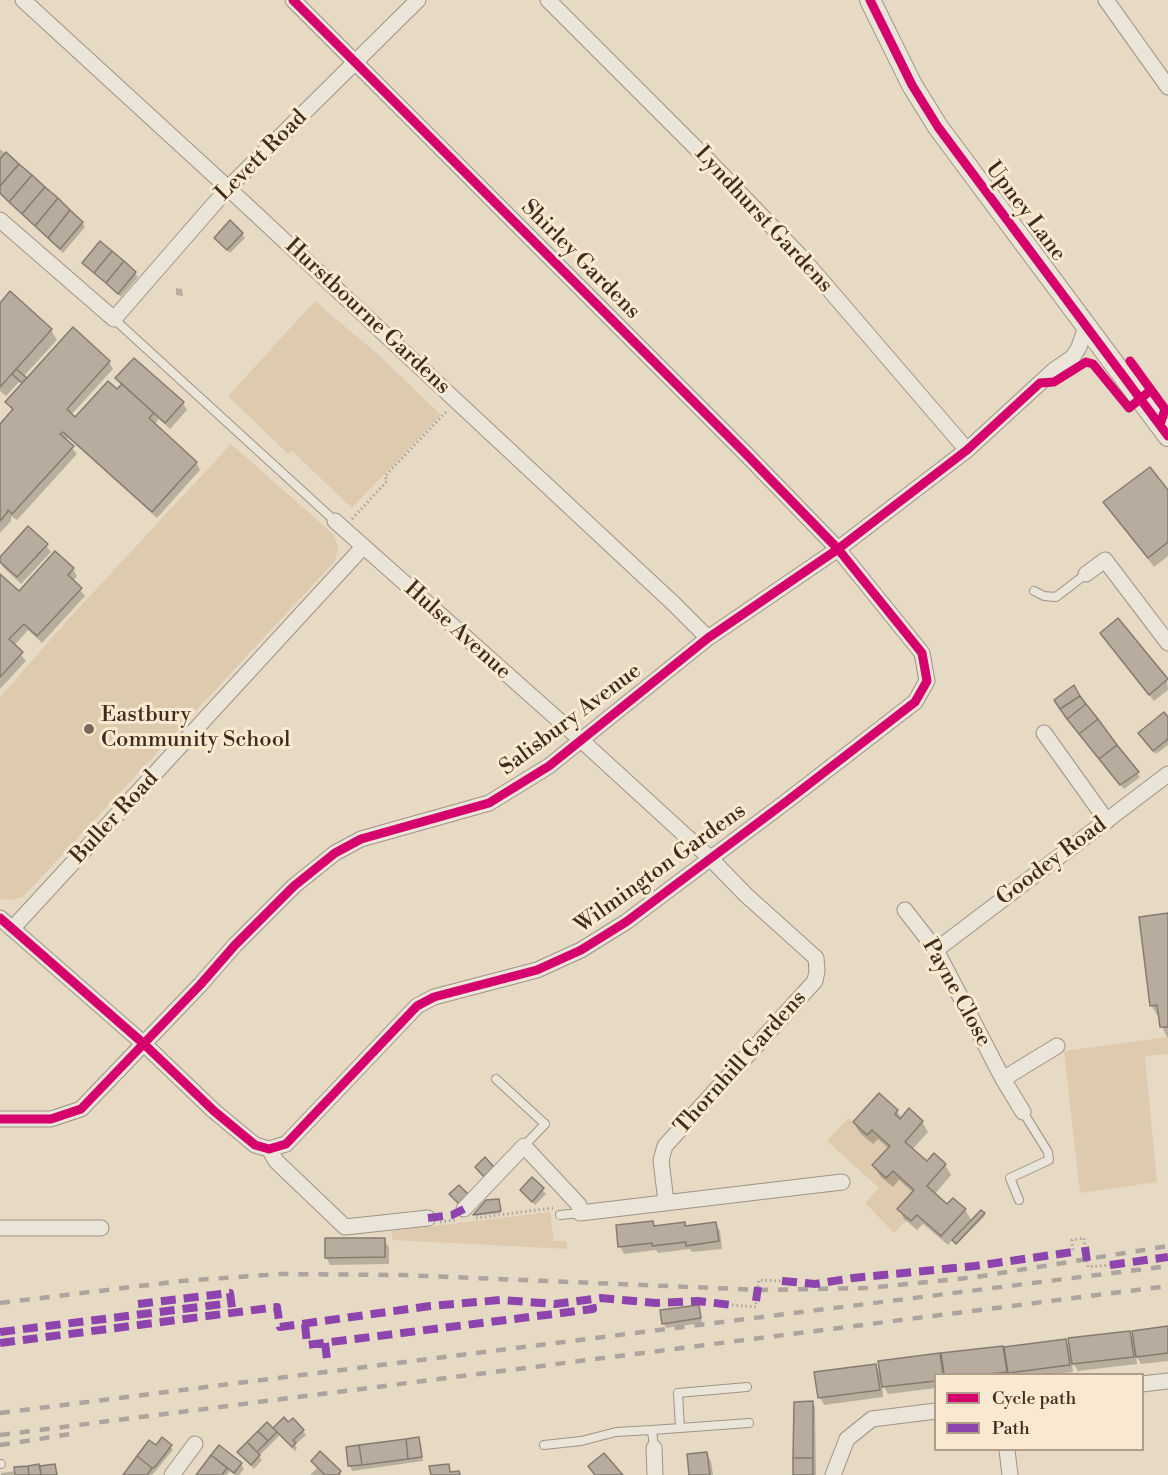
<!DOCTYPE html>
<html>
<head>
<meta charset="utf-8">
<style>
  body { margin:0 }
  #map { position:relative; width:1168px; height:1475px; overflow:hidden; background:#e7dac5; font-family:"Libre Bodoni",serif }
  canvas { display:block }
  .legend { position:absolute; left:934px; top:1373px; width:210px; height:78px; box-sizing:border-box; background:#f8e9d0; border:2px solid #ae9d8a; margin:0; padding:8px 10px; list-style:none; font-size:18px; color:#3f2c20 }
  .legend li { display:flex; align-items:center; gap:12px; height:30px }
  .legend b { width:30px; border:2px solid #ae9d8a }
</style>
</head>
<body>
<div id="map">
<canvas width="1168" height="1475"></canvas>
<ul class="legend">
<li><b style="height:8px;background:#d6006c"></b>Cycle path</li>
<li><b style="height:8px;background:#8e44ad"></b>Path</li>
</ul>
</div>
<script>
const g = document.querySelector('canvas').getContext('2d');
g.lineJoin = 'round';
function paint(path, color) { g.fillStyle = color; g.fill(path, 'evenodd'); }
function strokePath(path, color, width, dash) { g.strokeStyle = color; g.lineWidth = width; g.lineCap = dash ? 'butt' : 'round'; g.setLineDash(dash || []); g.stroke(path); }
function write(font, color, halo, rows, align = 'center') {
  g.font = font + ' "Libre Bodoni",serif'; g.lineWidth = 6; g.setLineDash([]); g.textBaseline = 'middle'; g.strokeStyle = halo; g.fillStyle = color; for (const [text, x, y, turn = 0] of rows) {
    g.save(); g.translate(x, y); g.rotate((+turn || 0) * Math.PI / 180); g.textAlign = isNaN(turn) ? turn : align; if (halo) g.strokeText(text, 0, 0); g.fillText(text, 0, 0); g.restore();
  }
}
const green = new Path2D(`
  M 315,301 L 381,357 L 441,415 L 352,508 L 292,451 L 288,454 L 228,396 Z
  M 231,444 L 333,534 L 338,547 L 335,561 L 23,897 L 10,900 L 0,899 L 0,697 L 73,614 Z
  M 1168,1037 L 1168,1054 L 1145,1056 L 1157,1182 L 1080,1193 L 1064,1051 Z
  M 848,1118 L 867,1135 L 872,1130 L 890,1146 L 873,1166 L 886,1178 L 893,1171 L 914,1190 L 897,1209 L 908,1219 L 894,1233 L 865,1203 L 879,1188 L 827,1141 Z
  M 550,1212 L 554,1241 L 566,1241 L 567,1249 L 392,1240 L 392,1231 Z`);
const shadow = new Path2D(`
  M 0,149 L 82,222 L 85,227 L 63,253 L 0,194 Z
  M 242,234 L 245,238 L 230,253 L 216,238 Z
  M 84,263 L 135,273 L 138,277 L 121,297 L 87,267 Z
  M 176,288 L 182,289 L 183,296 L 176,295 Z
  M 0,305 L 51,330 L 57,340 L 23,377 L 27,380 L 109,362 L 113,369 L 71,415 L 76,419 L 117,391 L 122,386 L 117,378 L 134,360 L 183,403 L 187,410 L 170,429 L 159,419 L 154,425 L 196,462 L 200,470 L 157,518 L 68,438 L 65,440 L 77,454 L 17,520 L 11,516 L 11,521 L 0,533 L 0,426 L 13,412 L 7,402 L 24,384 L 20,381 L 6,396 L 0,391 Z
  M 1168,492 L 1168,556 L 1154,567 L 1105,503 Z
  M 46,545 L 51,552 L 21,584 L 3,567 L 0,561 L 0,559 Z
  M 73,569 L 77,576 L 73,581 L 85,596 L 42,643 L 28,630 L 14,646 L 26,661 L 0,689 L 0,576 L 19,593 Z
  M 1101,634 L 1167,680 L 1168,690 L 1154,701 Z
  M 1168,719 L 1168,745 L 1156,754 L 1142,737 Z
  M 1072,724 L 1137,773 L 1140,777 L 1124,789 Z
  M 1168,915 L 1168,1037 L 1167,1037 L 1162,1027 L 1160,1015 L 1157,1015 L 1151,1005 Z
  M 897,1111 L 902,1119 L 922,1122 L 928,1132 L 912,1150 L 927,1163 L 934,1156 L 945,1165 L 951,1175 L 934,1195 L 947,1207 L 965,1210 L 972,1221 L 984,1214 L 985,1216 L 957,1244 L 953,1239 L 948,1245 L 923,1224 L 917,1230 L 904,1219 L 899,1209 L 914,1193 L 899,1180 L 893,1187 L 880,1176 L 874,1166 L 889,1149 L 878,1139 L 873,1144 L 860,1133 L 854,1123 Z
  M 532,1179 L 546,1194 L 535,1205 L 522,1190 Z
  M 499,1200 L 501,1213 L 475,1216 L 487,1202 Z
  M 652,1223 L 655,1228 L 684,1224 L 686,1227 L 715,1224 L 720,1231 L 722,1249 L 692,1252 L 690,1249 L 658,1253 L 656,1250 L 624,1254 L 620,1246 Z
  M 384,1240 L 389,1247 L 389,1264 L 330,1265 L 326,1257 Z
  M 698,1306 L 702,1323 L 666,1328 L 664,1324 Z
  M 1168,1328 L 1168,1361 L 1141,1364 L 1136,1355 L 1137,1364 L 1078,1371 L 1072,1362 L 1073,1372 L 1056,1374 L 1011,1374 L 1009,1371 L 1009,1374 L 936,1374 L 936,1388 L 888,1394 L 882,1383 L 883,1397 L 824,1405 L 820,1397 L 876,1366 L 882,1376 L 880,1362 L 1002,1348 L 1007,1356 L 1066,1341 L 1071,1350 L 1129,1332 L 1135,1342 Z
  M 812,1403 L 815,1407 L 816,1475 L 795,1475 Z
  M 267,1424 L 273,1430 L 288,1424 L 303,1431 L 306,1435 L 295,1445 L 297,1448 L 295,1451 L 280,1435 L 259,1456 L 262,1460 L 254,1469 L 239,1453 Z
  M 418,1439 L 421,1443 L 423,1461 L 352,1471 L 350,1466 L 347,1448 Z
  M 170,1446 L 173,1450 L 152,1475 L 125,1475 L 156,1448 Z
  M 219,1447 L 241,1464 L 244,1469 L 239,1475 L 235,1475 L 230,1471 L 227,1475 L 199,1475 Z
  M 707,1454 L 711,1461 L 713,1475 L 691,1475 Z
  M 313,1462 L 340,1472 L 341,1475 L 310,1475 L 317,1468 Z
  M 54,1466 L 58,1475 L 1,1475 L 1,1473 L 16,1471 L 16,1469 Z`);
const building = new Path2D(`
  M 6,152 L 19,164 L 0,186 L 0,159 Z
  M 19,164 L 32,175 L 9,202 L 0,193 L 0,186 Z
  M 32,175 L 45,187 L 22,214 L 9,202 Z
  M 45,187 L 58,198 L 35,226 L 22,214 Z
  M 58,198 L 70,210 L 48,238 L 35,226 Z
  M 70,210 L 83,222 L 60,249 L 48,238 Z
  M 230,220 L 243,233 L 227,250 L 214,238 Z
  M 100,241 L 112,251 L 94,273 L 82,263 Z
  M 112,251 L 124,261 L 106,283 L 94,273 Z
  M 124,261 L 136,272 L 118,294 L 106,283 Z
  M 10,291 L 52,329 L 0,387 L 0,303 Z
  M 73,327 L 110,361 L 67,409 L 75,417 L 108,381 L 117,389 L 122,384 L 154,413 L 149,418 L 197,462 L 152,512 L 63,432 L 60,434 L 74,446 L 12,514 L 8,510 L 7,513 L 0,521 L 0,424 L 13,409 L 5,402 Z
  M 134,358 L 184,402 L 165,423 L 115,378 Z
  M 16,369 L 27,378 L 22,383 L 12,374 Z
  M 1150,467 L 1168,490 L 1168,542 L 1148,558 L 1103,502 Z
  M 28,526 L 48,544 L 17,577 L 0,562 L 0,557 Z
  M 55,551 L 74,568 L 68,575 L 82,588 L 37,636 L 24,624 L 9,639 L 23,652 L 0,677 L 0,574 L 19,591 Z
  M 1118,618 L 1168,679 L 1149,695 L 1100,633 Z
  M 1074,685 L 1080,696 L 1060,709 L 1054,700 Z
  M 1080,696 L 1086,704 L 1067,719 L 1060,709 Z
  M 1086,704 L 1098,719 L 1079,734 L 1067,719 Z
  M 1164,712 L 1168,717 L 1168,739 L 1153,751 L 1138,733 Z
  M 1098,719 L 1117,745 L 1099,759 L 1079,734 Z
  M 1117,745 L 1139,772 L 1120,785 L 1099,759 Z
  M 1168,913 L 1168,1027 L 1160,1027 L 1157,1005 L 1150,1006 L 1139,917 Z
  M 879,1093 L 898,1110 L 895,1114 L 900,1119 L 909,1108 L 923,1121 L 905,1142 L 927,1161 L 934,1153 L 946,1164 L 927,1186 L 947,1204 L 953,1198 L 966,1209 L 941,1236 L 917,1215 L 911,1221 L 897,1209 L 914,1190 L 893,1171 L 886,1178 L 872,1165 L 890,1146 L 872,1130 L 867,1135 L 853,1122 Z
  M 485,1157 L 494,1167 L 484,1177 L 475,1167 Z
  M 532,1177 L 544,1188 L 532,1202 L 520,1190 Z
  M 459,1185 L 469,1195 L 459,1204 L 449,1194 Z
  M 499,1199 L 501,1211 L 473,1215 L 486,1200 Z
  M 981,1210 L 985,1213 L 956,1244 L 952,1240 Z
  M 653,1221 L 654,1226 L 685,1222 L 685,1226 L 716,1222 L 719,1241 L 686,1246 L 686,1242 L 652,1246 L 652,1243 L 618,1247 L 616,1225 Z
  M 325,1238 L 385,1238 L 385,1257 L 325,1258 Z
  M 699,1305 L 701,1318 L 662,1324 L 660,1310 Z
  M 1168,1326 L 1168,1353 L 1136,1357 L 1132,1331 Z
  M 1130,1331 L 1134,1357 L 1072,1364 L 1068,1338 Z
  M 1066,1339 L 1070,1365 L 1008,1373 L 1004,1347 Z
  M 1003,1346 L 1007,1372 L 989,1374 L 944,1374 L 941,1353 Z
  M 940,1353 L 943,1374 L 936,1374 L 936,1381 L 882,1387 L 878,1361 Z
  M 876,1364 L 880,1390 L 818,1398 L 814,1372 Z
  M 813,1401 L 813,1458 L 793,1458 L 794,1402 Z
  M 284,1417 L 288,1422 L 293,1418 L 304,1430 L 293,1440 L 296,1443 L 292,1447 L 273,1428 Z
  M 267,1422 L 277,1432 L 268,1441 L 258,1431 Z
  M 258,1431 L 268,1441 L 257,1452 L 247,1442 Z
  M 162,1437 L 172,1445 L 155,1467 L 152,1468 L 137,1456 L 149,1440 L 156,1445 Z
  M 419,1437 L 422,1457 L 408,1459 L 406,1439 Z
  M 406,1439 L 408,1459 L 362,1465 L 359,1445 Z
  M 247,1442 L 260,1455 L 251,1465 L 237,1452 Z
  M 219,1445 L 242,1463 L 234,1473 L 211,1455 Z
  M 359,1445 L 362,1465 L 348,1466 L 346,1447 Z
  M 320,1451 L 341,1471 L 338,1475 L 325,1475 L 311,1461 Z
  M 707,1452 L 710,1475 L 689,1475 L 687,1454 Z
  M 604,1453 L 623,1475 L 595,1475 L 588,1466 Z
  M 211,1455 L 227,1468 L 222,1475 L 196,1475 Z
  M 137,1456 L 152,1468 L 147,1475 L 123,1475 Z
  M 793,1458 L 813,1458 L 813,1475 L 793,1475 Z
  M 39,1464 L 41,1475 L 29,1475 L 28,1466 Z
  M 55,1464 L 57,1475 L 41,1475 L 40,1466 Z
  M 449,1464 L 450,1472 L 459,1471 L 460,1475 L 431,1475 L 429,1466 Z
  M 28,1466 L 29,1475 L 15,1475 L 14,1467 Z`);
const path = new Path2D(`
  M 352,519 L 387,481 L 385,476 L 447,411
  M 476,1218 L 553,1208
  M 440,1222 L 455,1220
  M 1073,1250 L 1072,1240 L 1084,1238 L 1085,1247
  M 1087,1261 L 1088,1267 L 1110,1265
  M 758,1287 L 759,1280 L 782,1281
  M 732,1305 L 756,1307 L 756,1301`);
const service = new Path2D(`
  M 114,319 L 335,521
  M 1034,591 L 1044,596 L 1056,597 L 1086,574
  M 496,1079 L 545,1124 L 524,1146
  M 1019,1200 L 1010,1178 L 1049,1160 L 1048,1152 L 1023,1112
  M 560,1215 L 580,1213
  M 680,1428 L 678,1393 L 747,1387
  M 652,1430 L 749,1423
  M 544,1445 L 581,1441 L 616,1432 L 652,1430 L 654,1448
  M 0,1464 L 1,1464`);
const minor = new Path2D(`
  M 23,0 L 228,188 L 674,604 L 708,638
  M 548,0 L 707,159 L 803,259 L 967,450
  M 1106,0 L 1168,87
  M 0,220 L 114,319 L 228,188 L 418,0
  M 335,521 L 581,740 L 710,858 L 746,895 L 816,958 L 817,971 L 815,981 L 665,1146 L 661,1160 L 666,1202
  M 1086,574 L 1105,560 L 1168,643
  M 1044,733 L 1107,821
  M 905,910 L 936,950 L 1003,1079 L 1023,1112
  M 0,918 L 144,1044 L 214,1111 L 255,1145 L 269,1149 L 286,1144 L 417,1006 L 434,997 L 537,970 L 581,950 L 626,922 L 787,801 L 915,702 L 927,681 L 922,653 L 838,549 L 746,454 L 293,0
  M 12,929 L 363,547
  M 936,950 L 1168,774
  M 1003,1079 L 1057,1046
  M 0,1119 L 51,1119 L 81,1109 L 200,985 L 235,945 L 294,886 L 335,853 L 361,839 L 489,803 L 549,766 L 708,638 L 838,549 L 967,450 L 1053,371 L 1073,357 L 1079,347 L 1086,327
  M 269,1149 L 276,1161 L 345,1227 L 428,1218
  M 464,1209 L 524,1146 L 579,1205 L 580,1213 L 842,1182
  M 0,1228 L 101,1228
  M 1142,1384 L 1168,1381
  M 654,1448 L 655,1475
  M 1007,1450 L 1010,1475
  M 172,1475 L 195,1444
  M 833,1475 L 847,1439 L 872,1419 L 936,1411`);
const tertiary = new Path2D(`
  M 870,0 L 912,85 L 938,127 L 1168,436`);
const rail = new Path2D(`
  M 0,1303 L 181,1281 L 281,1274 L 403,1275 L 761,1290 L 869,1288 L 976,1277 L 1168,1246
  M 0,1413 L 1168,1266
  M 0,1435 L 1168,1286
  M 0,1445 L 71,1434`);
const quiet = new Path2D(`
  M 428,1218 L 452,1215 L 464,1209
  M 1085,1247 L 1087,1261
  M 1110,1265 L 1168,1257
  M 782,1281 L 815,1284 L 853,1278 L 975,1266 L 1073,1252 L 1073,1250
  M 756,1301 L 758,1287
  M 138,1304 L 230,1293 L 232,1308
  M 305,1324 L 307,1345 L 593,1309 L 591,1298
  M 0,1332 L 231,1303
  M 0,1343 L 277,1307 L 280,1327 L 430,1306 L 501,1300 L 555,1304 L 601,1298 L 656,1303 L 698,1301 L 732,1305
  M 325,1343 L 327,1359`);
const cycleway = new Path2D(`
  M 870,0 L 912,85 L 938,127 L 1168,436
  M 1130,361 L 1165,409 L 1160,425
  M 0,918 L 144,1044 L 214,1111 L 255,1145 L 269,1149 L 286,1144 L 417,1006 L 434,997 L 537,970 L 581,950 L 626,922 L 787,801 L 915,702 L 927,681 L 922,653 L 838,549 L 746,454 L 293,0
  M 0,1119 L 51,1119 L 81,1109 L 200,985 L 235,945 L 294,886 L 335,853 L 361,839 L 489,803 L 549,766 L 708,638 L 838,549 L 967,450 L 1040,383 L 1054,382 L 1086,362 L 1093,364 L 1129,408 L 1151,390`);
const markers = [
  [89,729,6,"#7a695a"]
];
const streetNames = [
  ["Levett Road",262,156,-45],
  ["Upney Lane",1025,212,53],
  ["Lyndhurst Gardens",763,220,47],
  ["Shirley Gardens",580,260,45],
  ["Hurstbourne Gardens",367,317,43],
  ["Hulse Avenue",457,631,42],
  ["Salisbury Avenue",571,720,-37],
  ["Buller Road",115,818,-47],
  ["Goodey Road",1052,862,-37],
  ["Wilmington Gardens",661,869,-36],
  ["Payne Close",956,993,61],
  ["Thornhill Gardens",741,1063,-48]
];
const poiNames = [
  ["Eastbury",101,716],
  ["Community School",101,741]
];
paint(green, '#decbaf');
paint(shadow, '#0003');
paint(building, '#b7ac9e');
strokePath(building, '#857b70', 1.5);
strokePath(service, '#9d9386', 10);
strokePath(minor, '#9d9386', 17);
strokePath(tertiary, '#9d9386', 22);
strokePath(path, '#aca59d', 3, [1.5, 3]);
strokePath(service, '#eae4d9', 8);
strokePath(minor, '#eae4d9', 15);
strokePath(tertiary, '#eae4d9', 20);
strokePath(rail, '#aca59d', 4.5, [10, 10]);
strokePath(quiet, '#8e44ad', 8, [15, 8]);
strokePath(cycleway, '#d6006c', 9);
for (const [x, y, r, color] of markers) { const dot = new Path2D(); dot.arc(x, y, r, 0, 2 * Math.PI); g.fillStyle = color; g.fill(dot); strokePath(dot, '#f8e9d0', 2); }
write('22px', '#3f2c20', '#f8e9d0', streetNames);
write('22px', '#3f2c20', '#f8e9d0', poiNames, 'left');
</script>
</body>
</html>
